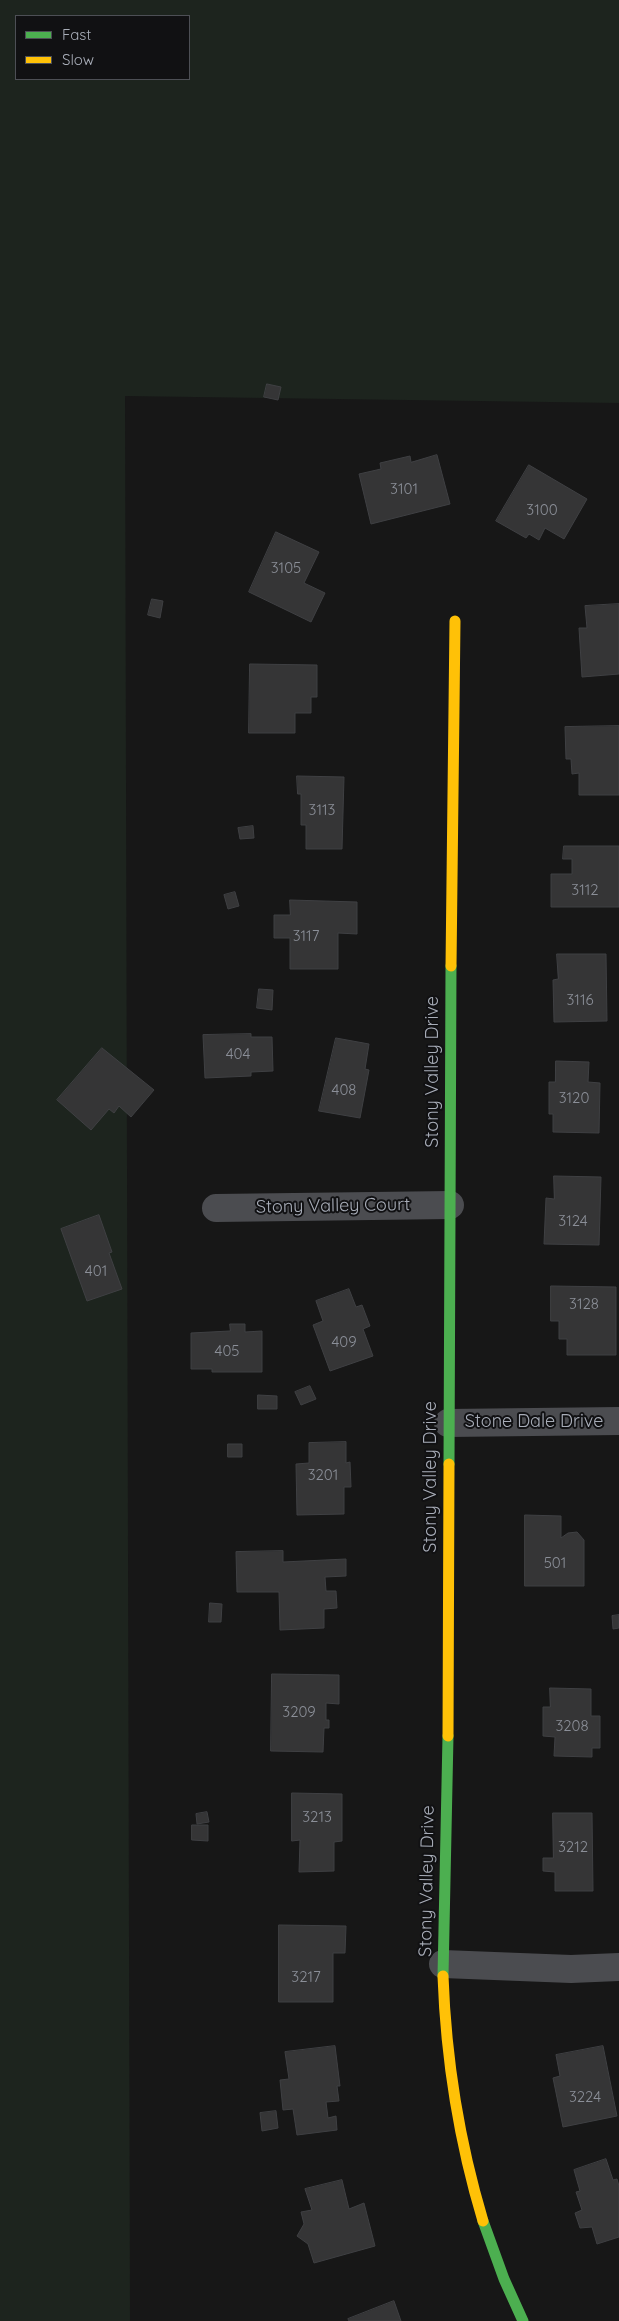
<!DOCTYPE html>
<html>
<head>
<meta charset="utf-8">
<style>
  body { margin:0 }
  #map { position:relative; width:619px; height:2321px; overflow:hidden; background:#171717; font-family:Quicksand,sans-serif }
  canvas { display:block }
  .legend { position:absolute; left:15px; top:15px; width:175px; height:65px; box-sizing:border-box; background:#111113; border:1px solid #4d4f55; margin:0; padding:6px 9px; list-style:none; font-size:15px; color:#a8adb8 }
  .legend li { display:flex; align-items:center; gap:10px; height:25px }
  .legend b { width:25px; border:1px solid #4d4f55 }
</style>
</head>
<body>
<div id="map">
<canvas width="619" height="2321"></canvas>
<ul class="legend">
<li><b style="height:6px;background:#4caf50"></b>Fast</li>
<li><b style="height:6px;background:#ffc107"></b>Slow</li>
</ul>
</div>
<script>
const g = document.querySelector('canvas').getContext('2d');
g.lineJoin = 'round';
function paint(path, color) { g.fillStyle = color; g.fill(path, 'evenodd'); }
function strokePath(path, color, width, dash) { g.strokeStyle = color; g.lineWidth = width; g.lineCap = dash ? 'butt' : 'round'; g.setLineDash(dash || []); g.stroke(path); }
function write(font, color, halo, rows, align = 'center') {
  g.font = font + ' Quicksand,sans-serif'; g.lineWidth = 4; g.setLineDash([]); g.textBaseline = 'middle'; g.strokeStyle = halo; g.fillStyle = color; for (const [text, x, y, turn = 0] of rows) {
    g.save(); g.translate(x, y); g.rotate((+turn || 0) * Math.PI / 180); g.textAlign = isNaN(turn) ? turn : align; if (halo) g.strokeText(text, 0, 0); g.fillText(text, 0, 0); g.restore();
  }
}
const green = new Path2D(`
  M 0,0 L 619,0 L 619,403 L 125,396 L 130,2321 L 0,2321 ZM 16,16 L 189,16 L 189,79 L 16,79 Z`);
const building = new Path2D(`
  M 267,384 L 281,387 L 278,400 L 264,397 Z
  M 437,455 L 450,504 L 371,524 L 359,474 L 381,469 L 380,463 L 410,456 L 411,462 Z
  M 529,465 L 587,499 L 564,539 L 545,528 L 539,540 L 529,534 L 526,538 L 496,521 Z
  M 276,532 L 319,552 L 304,583 L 325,593 L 311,622 L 249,592 Z
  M 152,599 L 163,601 L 160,618 L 148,615 Z
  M 619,604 L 619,674 L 582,677 L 579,628 L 587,628 L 585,606 Z
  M 250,664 L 317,665 L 317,697 L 311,697 L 311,713 L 295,713 L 295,733 L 249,733 Z
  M 619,726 L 619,795 L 579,795 L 579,773 L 572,774 L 571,759 L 566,759 L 565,727 Z
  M 297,776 L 344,777 L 342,849 L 306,849 L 306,825 L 301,825 L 301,794 L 298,794 Z
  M 253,826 L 254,838 L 240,839 L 238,828 Z
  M 564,846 L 619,846 L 619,907 L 551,907 L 551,874 L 572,874 L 572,859 L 563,859 Z
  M 235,892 L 239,906 L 228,909 L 224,895 Z
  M 290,900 L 357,902 L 357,934 L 338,933 L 338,969 L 290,969 L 290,938 L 274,938 L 274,915 L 290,915 Z
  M 557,954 L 606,954 L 607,1021 L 554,1022 L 553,980 L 558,979 Z
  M 259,989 L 273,990 L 272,1010 L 257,1008 Z
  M 251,1034 L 251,1037 L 272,1037 L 273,1071 L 251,1072 L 251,1076 L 205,1078 L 203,1035 Z
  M 336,1038 L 369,1044 L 365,1069 L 369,1070 L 360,1118 L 319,1111 Z
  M 102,1048 L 154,1090 L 131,1117 L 119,1106 L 114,1113 L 109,1109 L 91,1130 L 57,1100 Z
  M 556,1061 L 589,1062 L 588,1082 L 600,1083 L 599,1133 L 553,1132 L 553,1114 L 549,1114 L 549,1082 L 555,1082 Z
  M 554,1176 L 601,1177 L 599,1245 L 544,1244 L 546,1198 L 554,1199 Z
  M 99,1215 L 112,1252 L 109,1253 L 122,1289 L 87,1301 L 61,1229 Z
  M 551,1286 L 616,1287 L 616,1355 L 567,1355 L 567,1339 L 559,1339 L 559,1321 L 551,1321 Z
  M 349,1289 L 356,1307 L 362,1305 L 370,1326 L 363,1329 L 373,1356 L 330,1371 L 313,1325 L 323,1321 L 316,1301 Z
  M 230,1324 L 245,1324 L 245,1332 L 262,1331 L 262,1372 L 212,1372 L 212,1369 L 191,1369 L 191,1333 L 230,1331 Z
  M 310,1386 L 316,1399 L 301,1405 L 295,1392 Z
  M 258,1395 L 277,1396 L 277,1409 L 258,1409 Z
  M 346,1442 L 346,1463 L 350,1462 L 351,1487 L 344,1487 L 344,1514 L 297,1515 L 296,1464 L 309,1463 L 309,1443 Z
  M 228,1444 L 242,1444 L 242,1457 L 228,1457 Z
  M 525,1515 L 561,1516 L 561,1538 L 568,1533 L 577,1532 L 584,1540 L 584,1586 L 525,1586 Z
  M 283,1551 L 283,1562 L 346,1559 L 346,1576 L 325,1577 L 326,1591 L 336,1591 L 337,1608 L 324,1609 L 324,1628 L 280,1630 L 279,1592 L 237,1592 L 236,1552 Z
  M 210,1603 L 222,1604 L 221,1622 L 209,1622 Z
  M 619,1615 L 619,1628 L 613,1629 L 612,1616 Z
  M 272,1674 L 339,1675 L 339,1704 L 326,1703 L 326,1720 L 329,1720 L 329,1728 L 324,1728 L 323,1752 L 271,1751 Z
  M 550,1688 L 591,1689 L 591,1716 L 600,1716 L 600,1748 L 592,1748 L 592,1757 L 554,1756 L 555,1737 L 543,1736 L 543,1707 L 550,1707 Z
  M 292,1793 L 342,1794 L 342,1841 L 334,1842 L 334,1871 L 299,1872 L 300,1840 L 292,1841 Z
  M 207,1812 L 209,1822 L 197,1824 L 196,1814 Z
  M 553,1813 L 592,1813 L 593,1891 L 555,1891 L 555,1872 L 543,1871 L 543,1858 L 553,1858 Z
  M 192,1825 L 208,1825 L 208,1841 L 192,1840 Z
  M 279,1925 L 346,1926 L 345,1953 L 333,1953 L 333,2002 L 279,2002 Z
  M 335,2046 L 340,2086 L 337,2086 L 339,2101 L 326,2102 L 328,2118 L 336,2116 L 337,2130 L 297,2135 L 293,2109 L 283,2110 L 280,2080 L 289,2079 L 285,2052 Z
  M 603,2046 L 617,2116 L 563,2127 L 553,2078 L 560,2076 L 556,2055 Z
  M 276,2111 L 278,2128 L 262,2131 L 260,2113 Z
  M 606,2159 L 613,2180 L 617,2179 L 619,2186 L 619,2237 L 597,2244 L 592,2227 L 580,2228 L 575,2213 L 582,2210 L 576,2192 L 580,2191 L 574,2170 Z
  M 342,2180 L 349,2209 L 364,2203 L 375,2246 L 314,2263 L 308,2244 L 297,2236 L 304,2224 L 301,2212 L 312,2210 L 305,2189 Z
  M 394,2301 L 401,2321 L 349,2321 L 348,2319 Z`);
const street = new Path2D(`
  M 216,1208 L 450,1205
  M 448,1423 L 619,1421
  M 443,1964 L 571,1969 L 619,1967`);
const fast = new Path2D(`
  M 449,1464 L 451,966
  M 443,1976 L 448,1736
  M 483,2221 L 504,2279 L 523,2321`);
const slow = new Path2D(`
  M 451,966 L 455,621
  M 448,1736 L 449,1464
  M 443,1976 C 446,2060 459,2141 483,2221`);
const numberNames = [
  ["3101",404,489],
  ["3100",542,510],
  ["3105",286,568],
  ["3113",322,810],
  ["3112",585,890],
  ["3117",306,936],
  ["3116",580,1000],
  ["404",238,1054],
  ["408",344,1090],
  ["3120",574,1098],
  ["3124",573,1221],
  ["401",96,1271],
  ["3128",584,1304],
  ["409",344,1342],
  ["405",227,1351],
  ["3201",323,1475],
  ["501",555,1563],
  ["3209",299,1712],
  ["3208",572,1726],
  ["3213",317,1817],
  ["3212",573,1847],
  ["3217",306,1977],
  ["3224",585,2097]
];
const streetNames = [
  ["Stony Valley Drive",433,1072,-90],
  ["Stony Valley Court",333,1206,-1],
  ["Stone Dale Drive",534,1422],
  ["Stony Valley Drive",431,1477,-90],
  ["Stony Valley Drive",427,1881,-89]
];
paint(green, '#1d241e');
paint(building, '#353536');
strokePath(building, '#3f4043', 1);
strokePath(street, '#4b4c50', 28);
strokePath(fast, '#4caf50', 11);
strokePath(slow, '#ffc107', 11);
write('15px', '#8b8f98', null, numberNames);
write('18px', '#a8adb8', '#111113', streetNames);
</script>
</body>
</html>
